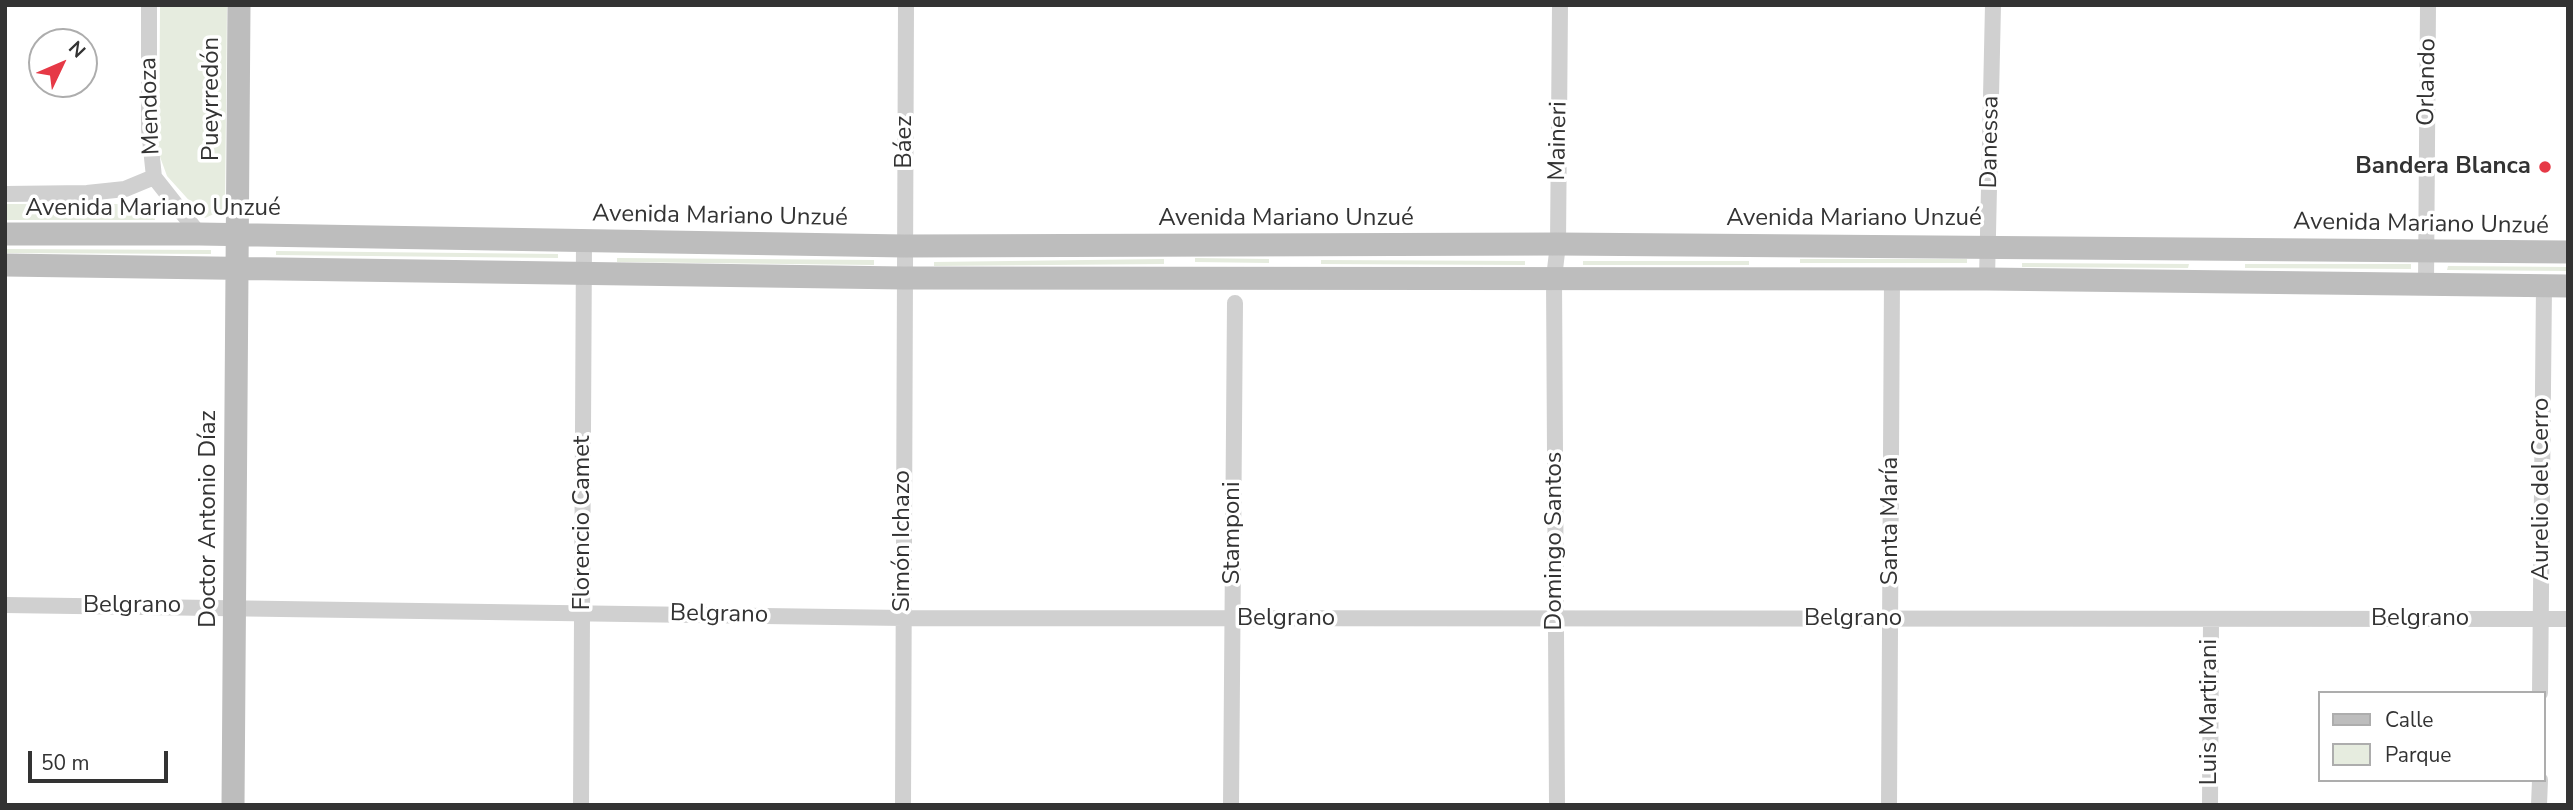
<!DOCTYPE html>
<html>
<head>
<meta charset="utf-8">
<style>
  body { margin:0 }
  #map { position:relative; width:2573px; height:810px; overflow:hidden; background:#fff; font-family:"Nunito Sans",sans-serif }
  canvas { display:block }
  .frame { position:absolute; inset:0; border:7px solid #333; pointer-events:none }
  .legend { position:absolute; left:2318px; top:691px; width:228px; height:91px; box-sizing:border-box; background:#fff; border:2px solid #adadad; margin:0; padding:9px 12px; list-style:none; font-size:21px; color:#333 }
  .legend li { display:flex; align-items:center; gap:14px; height:35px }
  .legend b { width:35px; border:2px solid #adadad }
  .north { position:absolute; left:28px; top:28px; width:70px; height:70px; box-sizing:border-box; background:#fff; border:2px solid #adadad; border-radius:50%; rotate:46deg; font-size:19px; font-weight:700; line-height:28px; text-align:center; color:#333 }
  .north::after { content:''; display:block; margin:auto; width:24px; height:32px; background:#e63946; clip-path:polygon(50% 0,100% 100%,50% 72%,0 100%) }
  .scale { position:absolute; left:28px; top:751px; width:140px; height:32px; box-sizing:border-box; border:4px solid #333; border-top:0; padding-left:9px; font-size:21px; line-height:24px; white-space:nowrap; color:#333; -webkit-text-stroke:5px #fff; paint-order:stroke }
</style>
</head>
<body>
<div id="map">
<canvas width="2573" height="810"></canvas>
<div class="frame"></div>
<ul class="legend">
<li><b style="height:9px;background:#bdbdbd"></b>Calle</li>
<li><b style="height:19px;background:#e6ecdf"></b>Parque</li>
</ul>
<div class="north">N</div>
<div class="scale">50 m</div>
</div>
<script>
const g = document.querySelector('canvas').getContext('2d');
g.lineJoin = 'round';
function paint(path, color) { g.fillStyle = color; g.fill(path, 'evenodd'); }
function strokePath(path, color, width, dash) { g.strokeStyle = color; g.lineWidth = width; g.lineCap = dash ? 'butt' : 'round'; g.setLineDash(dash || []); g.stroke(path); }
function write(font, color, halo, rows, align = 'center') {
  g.font = font + ' "Nunito Sans",sans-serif'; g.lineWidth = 7; g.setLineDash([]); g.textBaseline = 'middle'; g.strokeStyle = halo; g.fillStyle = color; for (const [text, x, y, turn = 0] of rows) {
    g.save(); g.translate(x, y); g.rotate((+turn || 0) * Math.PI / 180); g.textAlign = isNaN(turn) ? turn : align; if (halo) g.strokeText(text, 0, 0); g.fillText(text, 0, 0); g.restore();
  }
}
const green = new Path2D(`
  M 160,5 L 227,5 L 225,209 L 205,218 L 167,176 L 159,154 Z
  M 5,204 L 155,204 L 155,220 L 5,220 Z
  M 5,249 L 211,250 L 211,254 L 5,253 Z
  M 276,251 L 558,254 L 558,258 L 276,255 Z
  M 617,258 L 874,260 L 874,265 L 617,262 Z
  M 1195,258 L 1269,259 L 1269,263 L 1195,262 Z
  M 1164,259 L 1164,264 L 934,266 L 934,262 Z
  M 1800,259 L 1967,259 L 1967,263 L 1800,263 Z
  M 1321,260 L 1525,261 L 1525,265 L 1321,264 Z
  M 1583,261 L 1749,261 L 1749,265 L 1583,265 Z
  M 2022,263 L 2189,264 L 2188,268 L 2022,267 Z
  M 2245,264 L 2411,264 L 2411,269 L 2245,268 Z
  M 2448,266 L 2568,267 L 2568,271 L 2447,270 Z`);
const street = new Path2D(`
  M 149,5 L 149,129 L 154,177 L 199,234
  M 5,194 L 87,193 L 125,189 L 154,177
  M 1987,279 L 1993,5
  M 2426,284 L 2428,5
  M 5,605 L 903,618 L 2568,619
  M 2540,693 L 2544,286
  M 581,805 L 584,241
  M 903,805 L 906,5
  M 1231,805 L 1235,303
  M 1557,805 L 1554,278 L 1558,244 L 1560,5
  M 1889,805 L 1892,279
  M 2210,805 L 2211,619
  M 2539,805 L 2540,780`);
const secondary = new Path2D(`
  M 5,234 L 199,234 L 904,246 L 1558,244 L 2568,252
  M 5,265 L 903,278 L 1987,279 L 2568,286
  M 233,805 L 239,5`);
const markers = [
  [2545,167,7,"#e63946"]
];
const streetNames = [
  ["Orlando",2428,82,-89],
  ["Pueyrredón",212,99,-90],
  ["Mendoza",151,106,-92],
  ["Maineri",1559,141,-89],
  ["Báez",905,142,-90],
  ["Danessa",1991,142,-89],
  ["Avenida Mariano Unzué",153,209],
  ["Avenida Mariano Unzué",720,217,1],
  ["Avenida Mariano Unzué",1286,219],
  ["Avenida Mariano Unzué",1854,219],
  ["Avenida Mariano Unzué",2421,225,1],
  ["Aurelio del Cerro",2542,489,-90],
  ["Doctor Antonio Díaz",209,519,-90],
  ["Santa María",1891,521,-90],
  ["Florencio Camet",583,523,-90],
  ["Stamponi",1233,533,-90],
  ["Simón Ichazo",903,541,-90],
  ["Domingo Santos",1555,541,-90],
  ["Belgrano",132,606],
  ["Belgrano",719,615,1],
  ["Belgrano",1286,619],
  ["Belgrano",1853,619],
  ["Belgrano",2420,619],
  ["Luis Martirani",2210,712,-90]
];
const poiNames = [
  ["Bandera Blanca",2531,167]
];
paint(green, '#e6ecdf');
strokePath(street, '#d0d0d0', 16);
strokePath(secondary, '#bdbdbd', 23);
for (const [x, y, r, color] of markers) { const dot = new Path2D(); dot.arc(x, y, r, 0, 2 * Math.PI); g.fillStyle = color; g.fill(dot); strokePath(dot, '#fff', 2.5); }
write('24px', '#333', '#fff', streetNames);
write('bold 24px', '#333', '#fff', poiNames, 'right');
</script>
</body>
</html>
